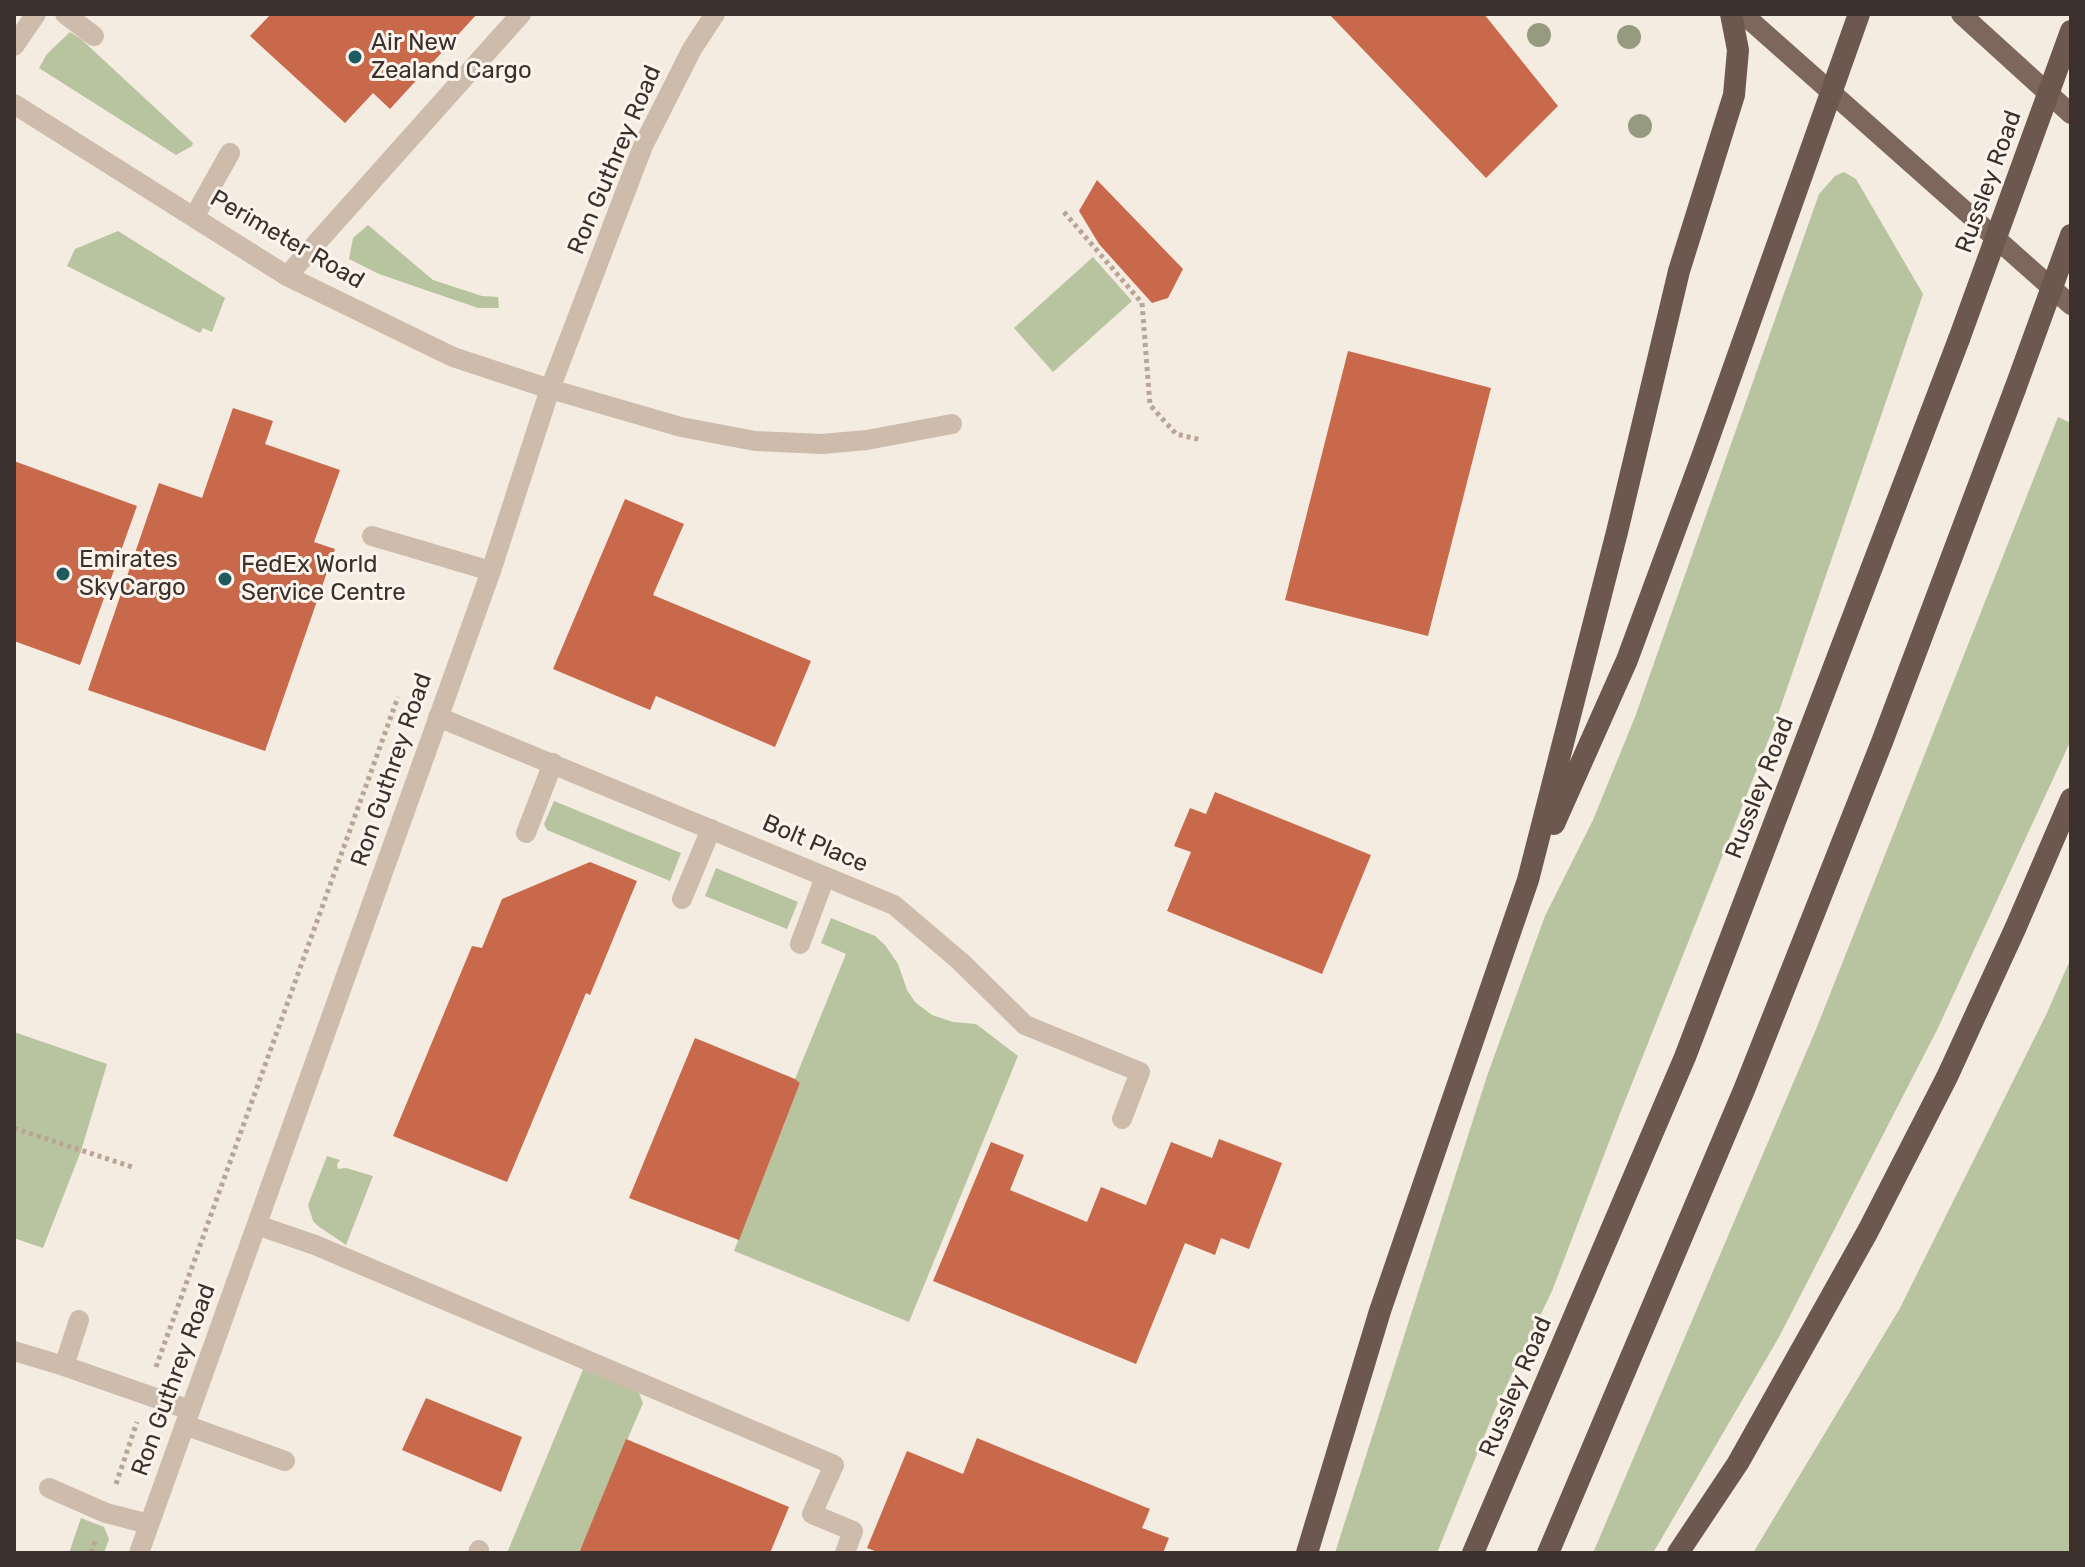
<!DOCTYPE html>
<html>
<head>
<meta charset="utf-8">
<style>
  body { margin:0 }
  #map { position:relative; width:2085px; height:1567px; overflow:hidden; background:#f4ebe1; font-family:Rubik,sans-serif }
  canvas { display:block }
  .frame { position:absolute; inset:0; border:16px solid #3b302b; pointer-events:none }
</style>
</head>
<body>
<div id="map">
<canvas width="2085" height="1567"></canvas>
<div class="frame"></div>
</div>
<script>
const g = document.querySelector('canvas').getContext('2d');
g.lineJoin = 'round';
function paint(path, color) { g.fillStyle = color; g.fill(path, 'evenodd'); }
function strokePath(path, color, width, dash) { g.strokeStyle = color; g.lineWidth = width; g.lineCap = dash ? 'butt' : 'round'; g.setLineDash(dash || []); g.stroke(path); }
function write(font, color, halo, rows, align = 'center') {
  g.font = font + ' Rubik,sans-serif'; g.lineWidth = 6; g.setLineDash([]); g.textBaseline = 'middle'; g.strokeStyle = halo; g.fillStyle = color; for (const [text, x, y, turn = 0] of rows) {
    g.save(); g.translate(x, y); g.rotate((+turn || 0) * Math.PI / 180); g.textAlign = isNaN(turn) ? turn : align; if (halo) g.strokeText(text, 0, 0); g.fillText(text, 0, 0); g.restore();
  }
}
const green = new Path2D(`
  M 70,32 L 81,39 L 193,143 L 192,146 L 176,155 L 39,68 L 47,54 Z
  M 1844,172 L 1856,179 L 1923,294 L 1774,726 L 1619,1116 L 1552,1291 L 1494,1412 L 1437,1553 L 1335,1553 L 1487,1076 L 1545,916 L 1593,820 L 1635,717 L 1819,194 L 1835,176 Z
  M 368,225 L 433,280 L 482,296 L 498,297 L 499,308 L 478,308 L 379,274 L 349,259 L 353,238 Z
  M 118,231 L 225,298 L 212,332 L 203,328 L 200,333 L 67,266 L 75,249 Z
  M 1093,257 L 1132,301 L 1053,372 L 1014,328 Z
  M 2058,417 L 2071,423 L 2071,740 L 1938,1028 L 1779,1337 L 1653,1553 L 1593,1553 L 1817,1027 Z
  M 554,801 L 681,853 L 670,881 L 547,830 L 544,824 Z
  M 716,868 L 798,902 L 787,929 L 705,896 Z
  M 831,918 L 875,936 L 885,945 L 898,964 L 907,990 L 915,1002 L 924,1009 L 932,1015 L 953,1022 L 976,1024 L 1018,1056 L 909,1322 L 734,1251 L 800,1083 L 795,1079 L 846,954 L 821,943 Z
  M 2071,958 L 2071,1553 L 1753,1553 L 1900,1308 L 2046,1015 Z
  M 14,1032 L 107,1064 L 81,1151 L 43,1248 L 14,1238 Z
  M 327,1156 L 340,1160 L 337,1164 L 338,1169 L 346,1168 L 373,1176 L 346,1245 L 318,1226 L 313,1221 L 308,1205 Z
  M 584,1367 L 637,1388 L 643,1403 L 579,1553 L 507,1553 Z
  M 81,1518 L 104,1527 L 109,1539 L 104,1553 L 69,1553 Z`);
const building = new Path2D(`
  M 271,14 L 477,14 L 390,109 L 373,93 L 345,123 L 250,36 Z
  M 1329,14 L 1484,14 L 1558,106 L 1486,178 Z
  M 1097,180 L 1183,269 L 1168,298 L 1152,303 L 1099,244 L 1079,211 Z
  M 1348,351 L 1491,388 L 1428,636 L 1285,600 Z
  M 233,408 L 273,421 L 265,444 L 340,470 L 314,542 L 335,549 L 265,751 L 88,690 L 159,483 L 202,498 Z
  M 14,461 L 137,506 L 80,665 L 14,641 Z
  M 625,499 L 684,524 L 653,595 L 811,661 L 775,747 L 656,696 L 650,710 L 553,669 Z
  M 1215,792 L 1371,855 L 1322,974 L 1167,911 L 1191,852 L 1174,846 L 1190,808 L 1206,814 Z
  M 590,862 L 637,881 L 590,995 L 586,993 L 507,1182 L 393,1136 L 472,946 L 482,948 L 502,899 Z
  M 695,1038 L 795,1079 L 800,1083 L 739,1240 L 629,1198 Z
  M 1219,1139 L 1282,1163 L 1249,1249 L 1221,1238 L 1215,1255 L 1185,1243 L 1136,1364 L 933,1281 L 991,1142 L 1024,1155 L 1010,1190 L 1087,1222 L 1101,1187 L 1146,1205 L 1171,1142 L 1212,1158 Z
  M 426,1398 L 522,1437 L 501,1492 L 402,1450 Z
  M 977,1438 L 1150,1509 L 1142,1528 L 1169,1538 L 1163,1553 L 880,1553 L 867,1548 L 907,1451 L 963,1474 Z
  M 626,1439 L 789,1507 L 770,1553 L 579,1553 Z`);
const path = new Path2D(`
  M 1064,212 L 1142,303 L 1150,405 L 1176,434 L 1202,440
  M 14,1128 L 135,1168
  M 156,1367 L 398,697
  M 116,1484 L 137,1422
  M 91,1553 L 96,1539`);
const service = new Path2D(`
  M 65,14 L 94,36
  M 14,46 L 36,14
  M 194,217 L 230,153
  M 287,276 L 521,14
  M 372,536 L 491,571
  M 526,833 L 553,763
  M 682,899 L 711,829
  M 800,944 L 825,877
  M 961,962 L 1025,1025 L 1140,1072 L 1122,1119
  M 257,1225 L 315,1245 L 834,1465 L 812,1514 L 853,1531 L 845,1553
  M 14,1351 L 64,1366 L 190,1410
  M 64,1366 L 79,1320
  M 185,1425 L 285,1461
  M 49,1488 L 106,1513 L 149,1524
  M 478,1553 L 479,1550`);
const minor = new Path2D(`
  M 14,104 L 287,276 L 453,357 L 550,389 L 681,427 L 755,441 L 822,444 L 867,440 L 952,424
  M 438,717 L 894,905 L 961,962
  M 139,1553 L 491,571 L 550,389 L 643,146 L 692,49 L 715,14`);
const primary = new Path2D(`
  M 1743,14 L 2071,305
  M 1961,14 L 2071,114`);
const trunk = new Path2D(`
  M 1554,824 L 1627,660 L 1702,457 L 1859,14
  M 1307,1553 L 1380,1311 L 1528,880 L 1617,532 L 1679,271 L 1734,95 L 1738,50 L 1731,14
  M 1473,1553 L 1685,1057 L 1959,339
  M 1548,1553 L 1744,1090 L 1882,742 L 2015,389
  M 1678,1553 L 1738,1463 L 1868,1231 L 1947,1077 L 2015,929 L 2071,799`);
const trunkBridge = new Path2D(`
  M 1959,339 L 2071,31
  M 2015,389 L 2071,235`);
const trees = [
  [1539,35],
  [1629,37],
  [1640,126]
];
const markers = [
  [355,57,8,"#1f5a5e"],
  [63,574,8,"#1f5a5e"],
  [225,579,8,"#1f5a5e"]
];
const poiNames = [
  ["Air New",371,43],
  ["Zealand Cargo",371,71],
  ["Emirates",79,560],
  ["SkyCargo",79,588],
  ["FedEx World",241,565],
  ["Service Centre",241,593]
];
const streetNames = [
  ["Ron Guthrey Road",615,160,-67],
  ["Russley Road",1989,182,-70],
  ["Perimeter Road",287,240,30],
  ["Ron Guthrey Road",392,770,-71],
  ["Russley Road",1760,788,-69],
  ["Bolt Place",815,844,23],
  ["Ron Guthrey Road",174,1380,-70],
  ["Russley Road",1516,1387,-67]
];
paint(green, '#b8c4a0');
paint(building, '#c8694b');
strokePath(path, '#b9a596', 5, [4, 4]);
strokePath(service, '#cdbbac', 20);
strokePath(minor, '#cdbbac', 20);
strokePath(primary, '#7d675c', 20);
strokePath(trunk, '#6c584f', 22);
strokePath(trunkBridge, '#6c584f', 22);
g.fillStyle = '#969b7f';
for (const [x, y] of trees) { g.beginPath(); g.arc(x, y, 12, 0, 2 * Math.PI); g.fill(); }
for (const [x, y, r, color] of markers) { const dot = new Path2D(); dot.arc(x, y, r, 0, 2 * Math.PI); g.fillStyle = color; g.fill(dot); strokePath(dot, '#fbf5ee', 3); }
write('24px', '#3b302b', '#fbf5ee', poiNames, 'left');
write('24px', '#3b302b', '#fbf5ee', streetNames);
</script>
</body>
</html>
